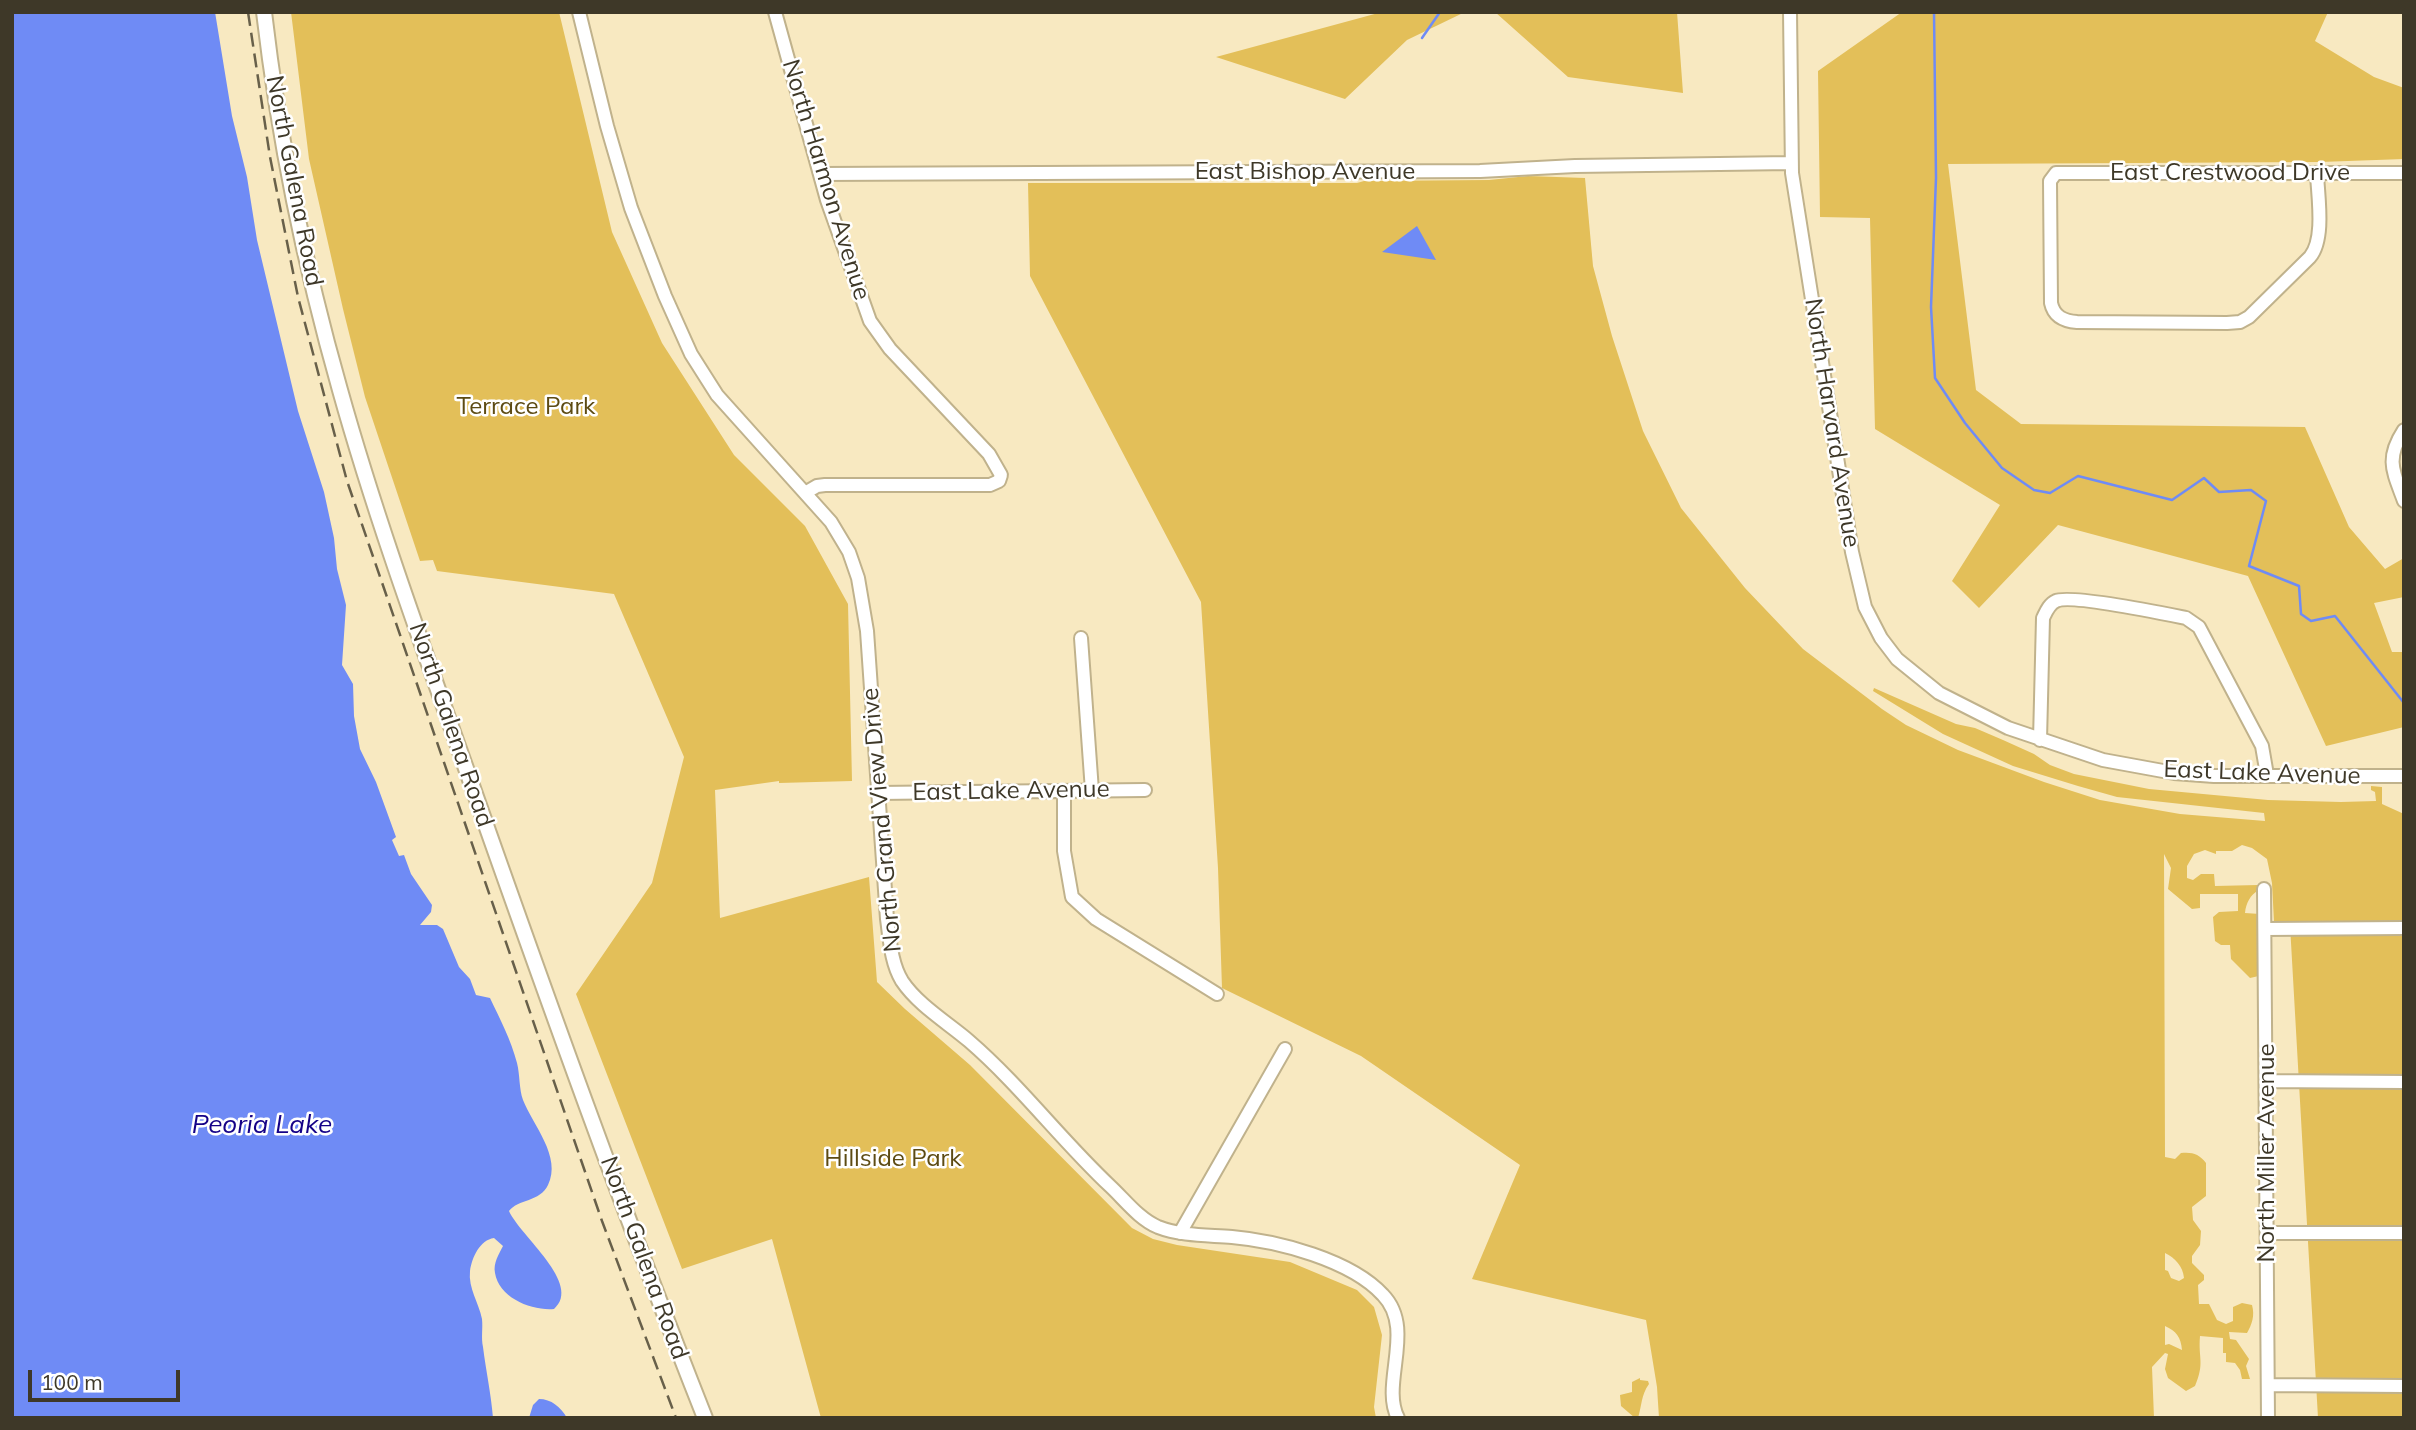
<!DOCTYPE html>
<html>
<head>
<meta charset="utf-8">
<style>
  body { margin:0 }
  #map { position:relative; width:2416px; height:1430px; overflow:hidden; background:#f8e9c1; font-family:Mulish,sans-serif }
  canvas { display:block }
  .frame { position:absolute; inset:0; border:14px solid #3e3828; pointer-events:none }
  .scale { position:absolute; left:28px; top:1370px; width:152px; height:32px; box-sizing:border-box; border:4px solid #3e3828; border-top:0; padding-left:9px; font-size:21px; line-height:24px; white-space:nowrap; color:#3e3828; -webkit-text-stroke:5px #fff; paint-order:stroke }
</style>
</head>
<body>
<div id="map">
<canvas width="2416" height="1430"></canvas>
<div class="frame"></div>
<div class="scale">100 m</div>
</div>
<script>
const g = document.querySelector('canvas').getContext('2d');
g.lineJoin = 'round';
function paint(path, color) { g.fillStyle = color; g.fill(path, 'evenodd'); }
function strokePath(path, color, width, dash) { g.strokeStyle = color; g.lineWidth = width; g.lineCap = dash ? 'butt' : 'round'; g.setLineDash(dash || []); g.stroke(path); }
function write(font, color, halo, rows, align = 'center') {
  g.font = font + ' Mulish,sans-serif'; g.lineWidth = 5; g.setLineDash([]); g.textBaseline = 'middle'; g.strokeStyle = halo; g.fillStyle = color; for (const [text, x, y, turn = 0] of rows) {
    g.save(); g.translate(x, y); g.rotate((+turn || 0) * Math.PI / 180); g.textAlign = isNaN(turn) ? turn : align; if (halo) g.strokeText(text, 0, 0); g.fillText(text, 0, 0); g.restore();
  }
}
const green = new Path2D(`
  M 291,12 L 559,12 L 612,232 L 662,343 L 734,455 L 805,526 L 848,604 L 852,781 L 779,783 L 779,781 L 715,790 L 720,918 L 869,877 L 877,982 L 905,1009 L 970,1065 L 1132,1228 L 1153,1239 L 1177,1245 L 1290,1262 L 1357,1290 L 1374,1307 L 1382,1335 L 1374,1407 L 1376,1418 L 821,1418 L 772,1239 L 682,1269 L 576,994 L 652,883 L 684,757 L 614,594 L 437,571 L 433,560 L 420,561 L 365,397 L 343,309 L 309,159 Z
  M 1382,12 L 1465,12 L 1407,40 L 1345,99 L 1216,57 Z
  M 1495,12 L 1677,12 L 1683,93 L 1568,77 Z
  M 1902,12 L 2328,12 L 2315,41 L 2374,77 L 2404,88 L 2404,159 L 2320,162 L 1948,164 L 1976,390 L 2021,424 L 2305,427 L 2349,527 L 2385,569 L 2404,558 L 2404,597 L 2374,603 L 2392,652 L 2404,652 L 2404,727 L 2326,746 L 2248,576 L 2058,525 L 1979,608 L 1952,581 L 2000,505 L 1875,429 L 1870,218 L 1820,217 L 1818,71 Z
  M 1528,176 L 1585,178 L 1593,266 L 1612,336 L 1643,431 L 1681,508 L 1745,588 L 1803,649 L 1882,709 L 1906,725 L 1958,750 L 2044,782 L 2100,800 L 2180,814 L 2265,821 L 2264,813 L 2117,797 L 2078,786 L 2013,766 L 1943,734 L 1873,691 L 1874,688 L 1956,724 L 1975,728 L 2003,740 L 2034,754 L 2050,765 L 2074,774 L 2149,789 L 2268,800 L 2341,802 L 2376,801 L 2375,792 L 2371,790 L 2371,786 L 2382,787 L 2382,804 L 2404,814 L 2404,1418 L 2318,1418 L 2290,925 L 2281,925 L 2274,922 L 2272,883 L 2267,859 L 2252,848 L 2242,845 L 2232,851 L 2216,851 L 2216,854 L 2205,850 L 2194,854 L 2187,866 L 2187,878 L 2193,880 L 2201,874 L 2214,874 L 2215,886 L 2258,885 L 2259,890 C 2250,895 2246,903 2245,913 L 2260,914 L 2263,975 L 2250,978 L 2231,959 L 2230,945 L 2221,945 L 2215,941 L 2213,917 L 2219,912 L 2238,911 L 2238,894 L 2200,894 L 2200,908 L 2192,909 L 2168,889 L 2171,868 L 2164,854 L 2165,1157 L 2175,1159 L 2181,1153 C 2193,1152 2199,1154 2206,1163 L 2206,1196 L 2192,1207 L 2193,1220 L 2201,1231 L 2200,1245 L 2192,1256 L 2192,1263 L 2204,1275 L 2204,1280 L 2198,1285 L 2199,1304 L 2209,1304 L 2217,1320 L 2226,1324 L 2233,1321 L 2233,1307 L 2242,1303 L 2252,1305 C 2255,1316 2252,1324 2247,1333 L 2229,1332 L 2230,1339 L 2236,1340 L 2249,1359 L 2246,1366 L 2250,1379 L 2242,1379 L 2240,1370 L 2235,1363 L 2226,1362 L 2226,1353 L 2223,1353 L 2223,1338 L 2200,1336 C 2198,1359 2205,1362 2195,1386 L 2186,1391 L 2168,1378 L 2165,1369 L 2168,1354 L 2165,1353 L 2152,1367 L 2154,1418 L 1659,1418 L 1657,1387 L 1646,1320 L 1472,1279 L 1520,1165 L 1361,1056 L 1222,988 L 1218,868 L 1201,602 L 1030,276 L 1028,183 L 1357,183 L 1364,181 L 1489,180 ZM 2165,1253 C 2175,1258 2183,1266 2184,1278 L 2179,1281 L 2171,1278 L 2168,1271 L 2165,1270 ZM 2165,1326 C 2176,1331 2181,1337 2182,1350 L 2169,1344 L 2165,1345 Z
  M 1640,1378 L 1640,1380 L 1648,1381 L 1649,1384 C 1641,1395 1642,1405 1638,1418 L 1635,1418 L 1621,1406 L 1620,1395 L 1632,1392 L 1632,1382 Z`);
const water = new Path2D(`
  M 12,12 L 215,12 L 232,116 L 247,177 L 257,240 L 298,411 L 324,492 L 334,538 L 337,569 L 346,605 L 342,665 L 353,684 L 354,716 L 360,749 L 376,782 L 396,837 L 392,840 L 399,856 L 404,855 L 411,874 L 432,905 L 431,912 L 420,925 L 437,925 L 443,929 L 459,967 L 470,979 L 476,995 L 490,998 C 500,1019 511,1040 517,1063 C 520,1075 519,1089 523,1100 C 533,1125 562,1157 548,1185 C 540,1202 518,1199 509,1211 C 520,1236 583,1284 554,1309 C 532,1311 499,1298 495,1273 C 493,1263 499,1254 503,1246 L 494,1238 C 480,1240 472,1257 470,1271 C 468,1288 479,1303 482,1319 C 483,1328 481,1338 483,1347 C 486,1371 491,1393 493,1418 L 12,1418 Z
  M 1417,226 L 1436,260 L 1382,252 Z
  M 539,1399 C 551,1399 561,1407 567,1418 L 529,1418 L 533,1405 Z`);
const stream = new Path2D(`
  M 1934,12 L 1936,178 L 1931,307 L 1935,378 L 1965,423 L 2002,468 L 2034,490 L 2050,493 L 2078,476 L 2172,500 L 2204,478 L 2219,492 L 2251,490 L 2266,501 L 2249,566 L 2299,586 L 2301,614 L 2311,621 L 2335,616 L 2404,703
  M 1422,38 L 1440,12`);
const minor = new Path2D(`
  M 579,12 L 607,126 L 631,208 L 665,296 L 691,354 L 717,395 L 831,522 L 849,552 L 858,578 L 867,631 L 887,919 C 890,940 891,963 902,981 C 918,1005 948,1023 969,1041 C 1020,1085 1061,1140 1110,1186 C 1125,1200 1139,1219 1158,1227 C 1181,1236 1208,1235 1232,1237 C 1278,1241 1351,1260 1383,1295 C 1416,1329 1380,1384 1398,1418
  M 775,12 L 827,200 L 870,321 L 890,349 L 989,454 L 1001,475 L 999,481 L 990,485 L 825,485 L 817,486 L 805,493
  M 1790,12 L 1792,173 L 1852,552 L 1865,607 L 1881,638 L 1897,659 L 1939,693 L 2008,728 L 2103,760 L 2174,773 L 2214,776 L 2404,776
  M 820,174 L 1480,171 L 1575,166 L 1791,163
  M 2317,174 C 2318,197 2325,239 2310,257 L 2249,317 L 2240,322 L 2227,323 L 2077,322 C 2064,321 2054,317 2051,303 L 2050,181 L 2056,173 L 2404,173
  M 2404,430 C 2385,459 2393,471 2404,501
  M 1081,638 L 1092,791
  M 2040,740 L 2043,618 C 2046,612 2049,604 2056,601 C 2070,594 2166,614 2186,618 L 2199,627 L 2262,746 L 2267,775
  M 1064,791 L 1064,851 L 1072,897 L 1096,919 L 1217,994
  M 878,793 L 1145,790
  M 2264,889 L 2268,1418
  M 2265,929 L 2404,928
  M 2266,1081 L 2404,1082
  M 1180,1233 L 1285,1049
  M 2268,1233 L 2404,1233
  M 2268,1385 L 2404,1386`);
const major = new Path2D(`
  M 264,12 C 279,140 305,267 340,390 C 378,526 427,658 474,791 C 548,1001 623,1211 705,1418`);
const rail = new Path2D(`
  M 248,12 L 270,157 L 298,297 L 347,481 L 602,1221 L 676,1418`);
const streetNames = [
  ["East Bishop Avenue",1305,172],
  ["East Crestwood Drive",2230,173],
  ["North Harmon Avenue",826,180,73],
  ["North Galena Road",294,181,79],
  ["North Harvard Avenue",1832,423,81],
  ["North Galena Road",451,725,71],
  ["East Lake Avenue",2262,773,2],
  ["East Lake Avenue",1011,791,-1],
  ["North Grand View Drive",882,820,-95],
  ["North Miller Avenue",2267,1153,-90],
  ["North Galena Road",644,1258,70]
];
const parkNames = [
  ["Terrace Park",526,407],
  ["Hillside Park",893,1159]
];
const waterNames = [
  ["Peoria Lake",262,1125]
];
paint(green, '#e3bf59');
paint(water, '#6f8bf5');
strokePath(stream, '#6f8bf5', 2.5);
strokePath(minor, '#c0b28c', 16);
strokePath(major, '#c0b28c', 18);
strokePath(minor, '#fff', 12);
strokePath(major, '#fff', 14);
strokePath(rail, '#68604a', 2.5, [14, 7]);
write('24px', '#3e3828', '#fff', streetNames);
write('24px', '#5d4b13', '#fff', parkNames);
write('italic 26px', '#150287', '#fff', waterNames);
</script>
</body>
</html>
